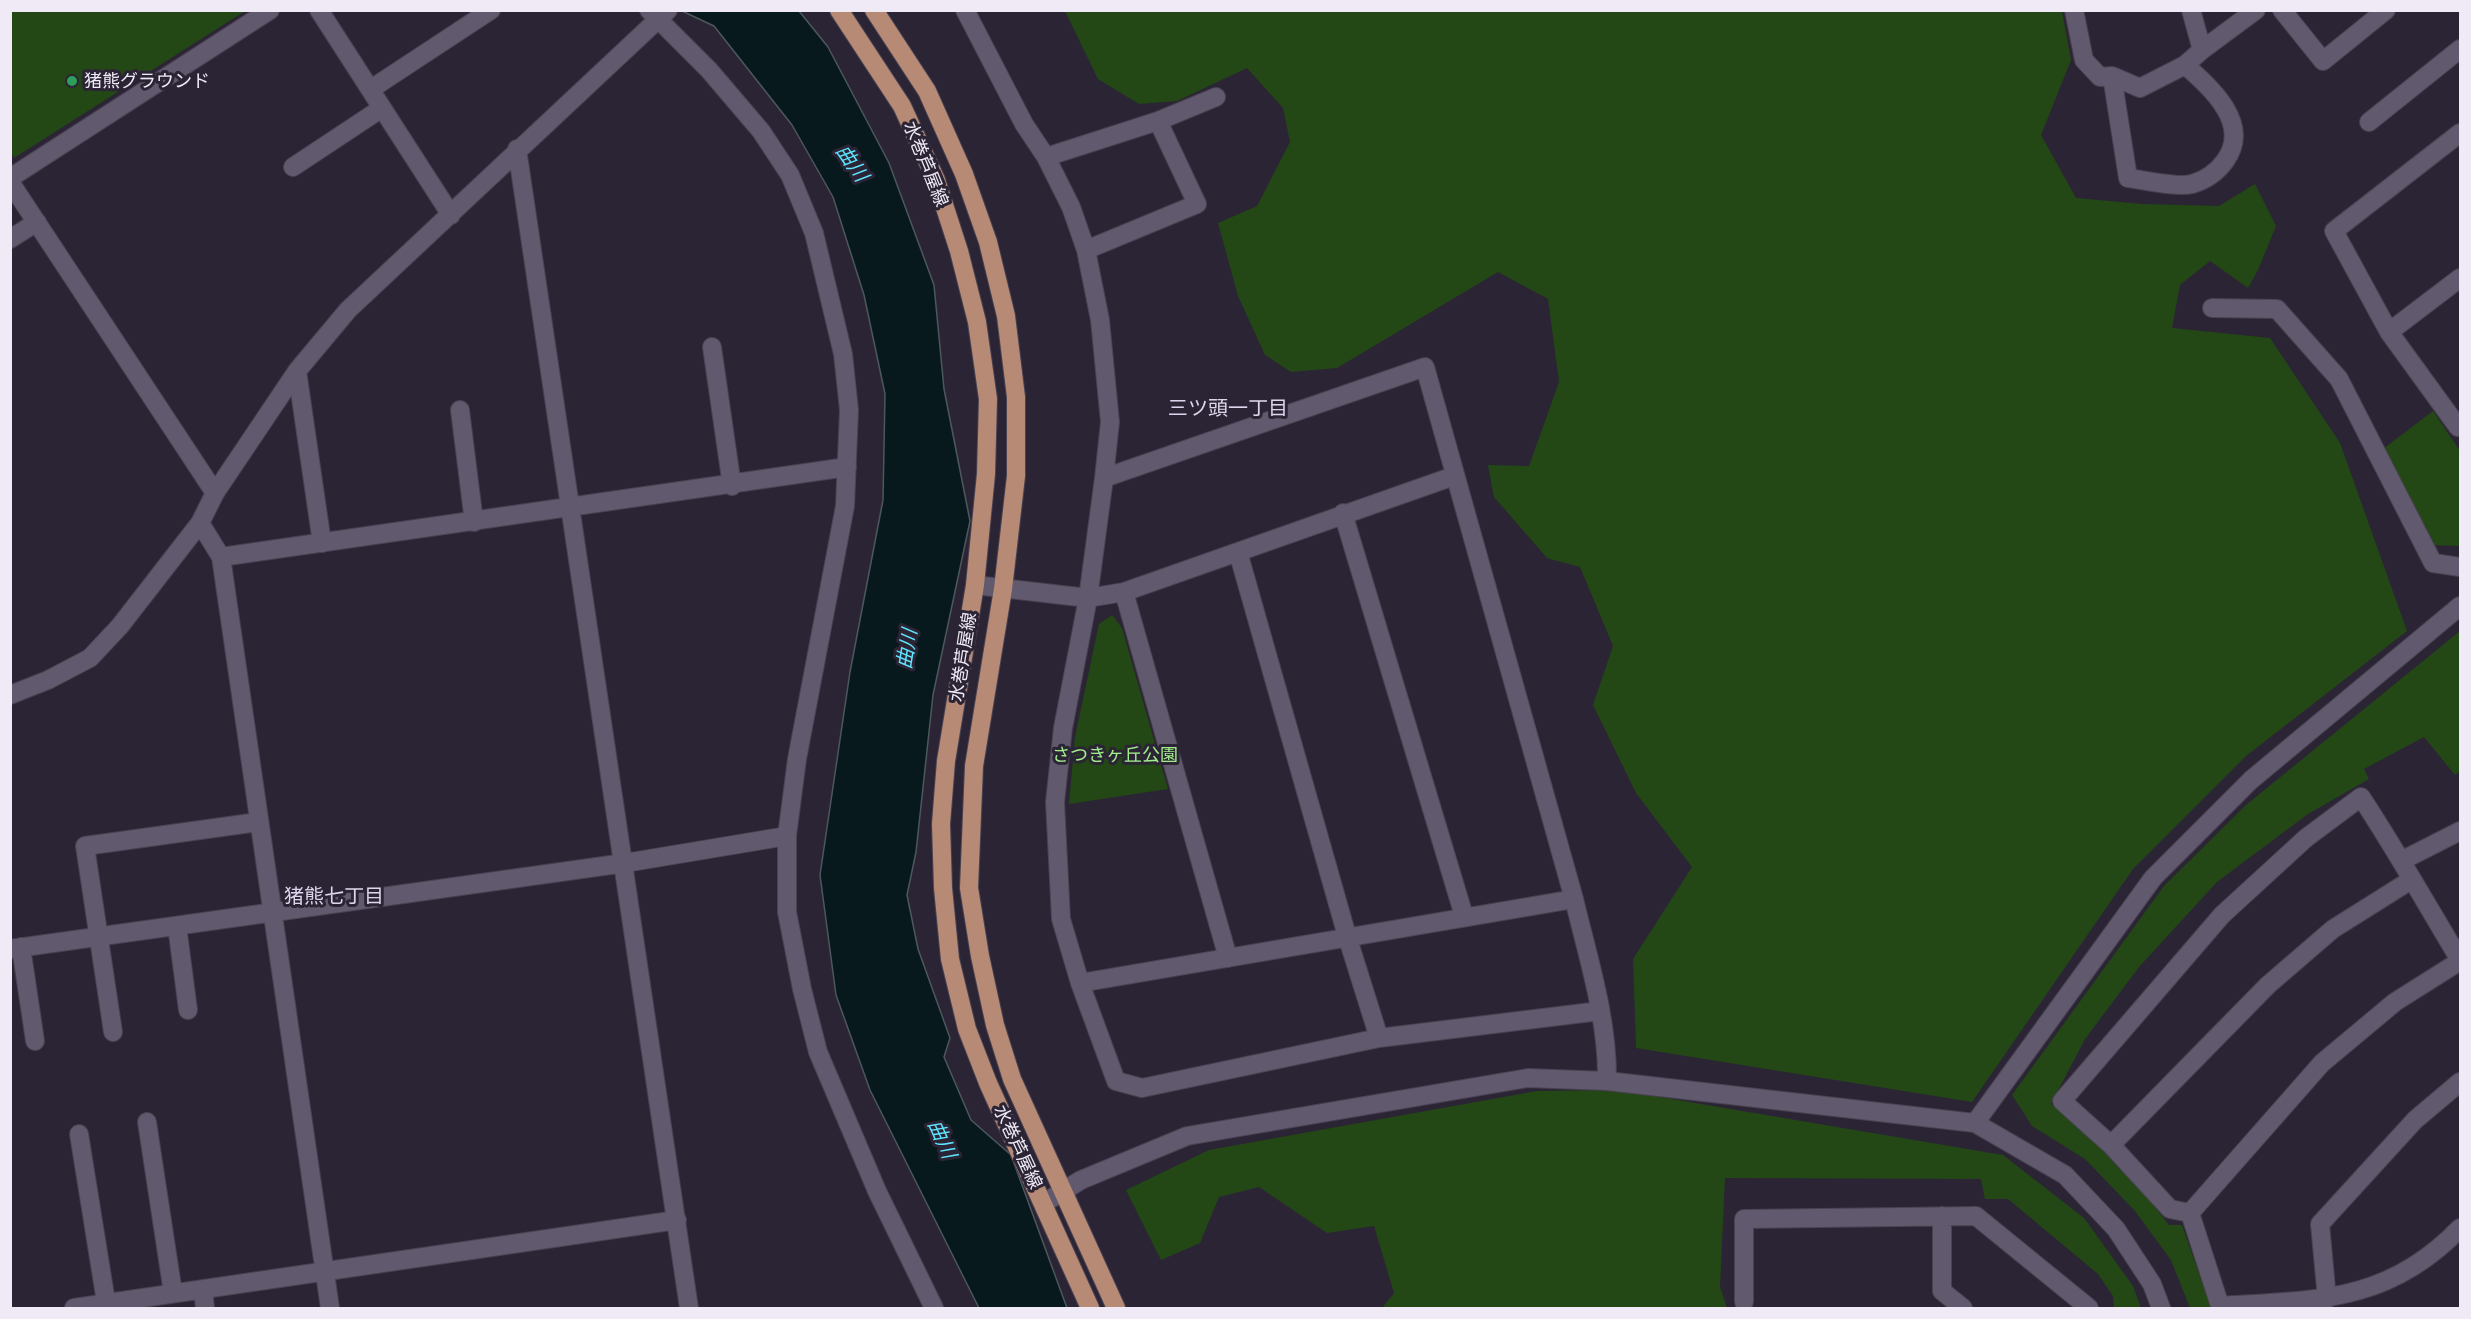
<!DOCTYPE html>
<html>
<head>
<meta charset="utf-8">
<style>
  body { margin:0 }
  #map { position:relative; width:2471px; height:1319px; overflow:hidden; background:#2b2435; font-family:Commissioner,sans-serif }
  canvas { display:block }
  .frame { position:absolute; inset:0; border:12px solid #efeaf6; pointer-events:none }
</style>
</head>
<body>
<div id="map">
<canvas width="2471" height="1319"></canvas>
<div class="frame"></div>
</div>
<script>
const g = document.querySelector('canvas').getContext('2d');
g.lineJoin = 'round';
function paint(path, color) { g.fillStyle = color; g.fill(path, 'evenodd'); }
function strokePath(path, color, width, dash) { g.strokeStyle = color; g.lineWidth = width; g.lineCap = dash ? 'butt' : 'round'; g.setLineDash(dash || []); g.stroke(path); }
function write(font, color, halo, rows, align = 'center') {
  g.font = font + ' Commissioner,"Noto Sans JP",sans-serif'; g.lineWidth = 6; g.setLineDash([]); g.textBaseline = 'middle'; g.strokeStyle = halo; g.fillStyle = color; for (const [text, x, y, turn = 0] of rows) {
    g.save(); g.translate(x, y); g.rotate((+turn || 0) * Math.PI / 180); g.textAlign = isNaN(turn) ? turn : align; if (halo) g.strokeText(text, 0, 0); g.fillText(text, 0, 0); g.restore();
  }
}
const green = new Path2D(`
  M 11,10 L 245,10 L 245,11 L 14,158 L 10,152 Z
  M 1065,11 L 2062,11 L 2071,60 L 2041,135 L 2076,198 L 2142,204 L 2219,206 L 2255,184 L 2276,226 L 2258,270 L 2248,288 L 2210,261 L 2180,285 L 2172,328 L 2270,338 L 2340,443 L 2407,631 L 2246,756 L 2133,869 L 1972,1102 L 1636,1048 L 1633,959 L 1692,867 L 1636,793 L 1593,705 L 1613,646 L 1580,567 L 1547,558 L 1494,497 L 1488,465 L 1529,466 L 1559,382 L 1548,299 L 1498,272 L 1337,368 L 1291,372 L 1265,355 L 1238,296 L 1218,223 L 1257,206 L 1290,142 L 1283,108 L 1247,68 L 1177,101 L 1139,104 L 1098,79 Z
  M 2433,411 L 2460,451 L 2460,546 L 2433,545 L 2383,449 Z
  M 1112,615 L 1122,628 L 1168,789 L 1069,804 L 1075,737 L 1099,624 Z
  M 2460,631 L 2460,771 L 2455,775 L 2424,737 L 2364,769 L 2369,779 L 2308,814 L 2217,882 L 2139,967 L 2085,1039 L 2051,1104 L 2127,1171 L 2169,1225 L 2182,1225 L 2211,1308 L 2190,1308 L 2171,1260 L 2135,1211 L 2085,1159 L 2032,1126 L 2012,1095 L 2164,886 L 2246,805 Z
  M 1618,1090 L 2003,1155 L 2084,1218 L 2133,1286 L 2141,1308 L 2114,1308 L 2113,1296 L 2098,1274 L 2008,1199 L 1985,1199 L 1981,1179 L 1725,1178 L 1720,1287 L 1727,1308 L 1382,1308 L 1394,1293 L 1374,1226 L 1327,1233 L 1259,1187 L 1219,1197 L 1200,1243 L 1161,1260 L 1126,1190 L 1209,1150 L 1537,1091 Z`);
const water = new Path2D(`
  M 682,11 L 799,11 L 828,47 L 889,163 L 934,285 L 944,389 L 970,521 L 933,695 L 916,852 L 907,895 L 918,949 L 950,1038 L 944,1057 L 971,1120 L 1011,1155 L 1067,1308 L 979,1308 L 870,1090 L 836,995 L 820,875 L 850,672 L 883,500 L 885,394 L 864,295 L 833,197 L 792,125 L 714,26 Z`);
const minor = new Path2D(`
  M 319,10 L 451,215
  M 649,10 L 709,70 L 761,131 L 790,175 L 814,233 L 843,354 L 849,410 L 845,506 L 797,759 L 787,836 L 787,912 L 802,989 L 818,1052 L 877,1191 L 934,1308
  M 965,10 L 1024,124 L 1046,157 L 1071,207 L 1086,250 L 1100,320 L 1110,422 L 1104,478
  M 2074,10 L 2084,60 L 2100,77 L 2112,76 L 2140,88 L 2185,65 L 2202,50 L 2256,10
  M 2191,10 L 2202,50
  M 2282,10 L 2323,61 L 2386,10
  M 2112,76 L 2128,178 C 2144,180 2177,188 2192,184 C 2206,180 2217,172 2225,161 C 2252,124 2211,88 2185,65
  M 371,89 L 491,10
  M 2369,122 L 2460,49
  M 2460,133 L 2334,231 L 2389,332 L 2458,427 L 2460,425
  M 517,149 L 689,1308
  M 1046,157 L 1158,121 L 1216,97
  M 293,167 L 382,108
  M 10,178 L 270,10
  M 10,182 L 215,493
  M 10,239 L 37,222
  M 1086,250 L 1197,204 L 1158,121
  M 2212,308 L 2277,309 L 2339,379 L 2433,563 L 2460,567
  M 2389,332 L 2460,278
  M 712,347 L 732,486
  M 1425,367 L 1574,899 L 1080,983 L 1061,919 L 1055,802 L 1063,728 L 1088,598 L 1104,478 Z
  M 297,371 L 322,543
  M 460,410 L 474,522
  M 1343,513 L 1464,916
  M 200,523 L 221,557 L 330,1308
  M 1238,552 L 1347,936 L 1379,1038
  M 221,557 L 847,467
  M 975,585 L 1088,598 L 1124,592 L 1454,476
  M 1124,592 L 1228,958
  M 10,695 L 48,680 L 90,658 L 120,626 L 200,523 L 215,493 L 297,371 L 348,310 L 668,10
  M 2403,860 L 2460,831
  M 1574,899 C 1588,958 1608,1019 1607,1081
  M 177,926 L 188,1010
  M 21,947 L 35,1041
  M 10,949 L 625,863 L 787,836
  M 2460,960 C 2427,905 2396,850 2361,797 L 2306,838 L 2222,915 L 2062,1101 L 2111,1145 L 2170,1209 L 2190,1213 L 2220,1306 C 2317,1300 2388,1303 2460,1228
  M 1080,983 L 1116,1081 L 1142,1088 L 1379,1038 L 1600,1011
  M 113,1032 L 85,846 L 258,822
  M 147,1122 L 173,1293
  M 1975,1123 L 2153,878 L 2251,780 L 2460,606
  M 79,1134 L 107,1308
  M 2111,1145 L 2268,985 L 2333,929 L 2411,880
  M 1044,1203 L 1081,1180 L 1187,1136 L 1528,1078 L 1607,1081 L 1975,1123 L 2065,1175 L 2116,1229 L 2152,1284 L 2161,1308
  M 2190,1213 L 2322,1063 L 2395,1002 L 2460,961
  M 1942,1216 L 1942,1291 L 1963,1308
  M 203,1290 L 205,1308
  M 2327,1299 L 2320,1224 L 2415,1120 L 2460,1082
  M 1744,1302 L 1744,1219 L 1976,1216 L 2089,1308
  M 74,1308 L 677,1220`);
const major = new Path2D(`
  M 839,10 L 902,106 L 936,180 L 959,251 L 977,322 L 988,399 L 986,474 L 975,585 L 946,761 L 941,824 L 943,888 L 950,959 L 967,1029 L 988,1083 L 1090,1308
  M 874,10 L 927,91 L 964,174 L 988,242 L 1006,316 L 1016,397 L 1016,476 L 1003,589 L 974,766 L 969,888 L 980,956 L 995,1025 L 1012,1079 L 1116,1308`);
const markers = [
  [72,81,6,"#2e9e5b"]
];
const poiNames = [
  ["猪熊グラウンド",84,81]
];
const streetNames = [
  ["水巻芦屋線",926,164,68],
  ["水巻芦屋線",963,657,-81],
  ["水巻芦屋線",1018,1147,65]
];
const parkNames = [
  ["さつきヶ丘公園",1115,755]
];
const waterNames = [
  ["曲川",852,163,55],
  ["曲川",907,649,-81],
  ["曲川",942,1139,66]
];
const neighbourhoodNames = [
  ["三ツ頭一丁目",1228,408],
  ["猪熊七丁目",334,896]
];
paint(green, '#234815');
paint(water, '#07191c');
strokePath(water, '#4d585d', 1.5);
strokePath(minor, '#494251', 20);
strokePath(major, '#494251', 20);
strokePath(minor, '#61596d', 18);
strokePath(major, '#b68a75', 18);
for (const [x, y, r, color] of markers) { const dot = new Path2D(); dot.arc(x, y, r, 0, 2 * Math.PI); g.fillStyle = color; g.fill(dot); strokePath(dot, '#2b2435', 2); }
write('18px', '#efeaf6', '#2b2435', poiNames, 'left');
write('18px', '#efeaf6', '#2b2435', streetNames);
write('18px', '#a2ee8a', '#2b2435', parkNames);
write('italic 20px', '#5ce5fd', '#2b2435', waterNames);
write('20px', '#ded5ec', '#2b2435', neighbourhoodNames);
</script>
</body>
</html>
